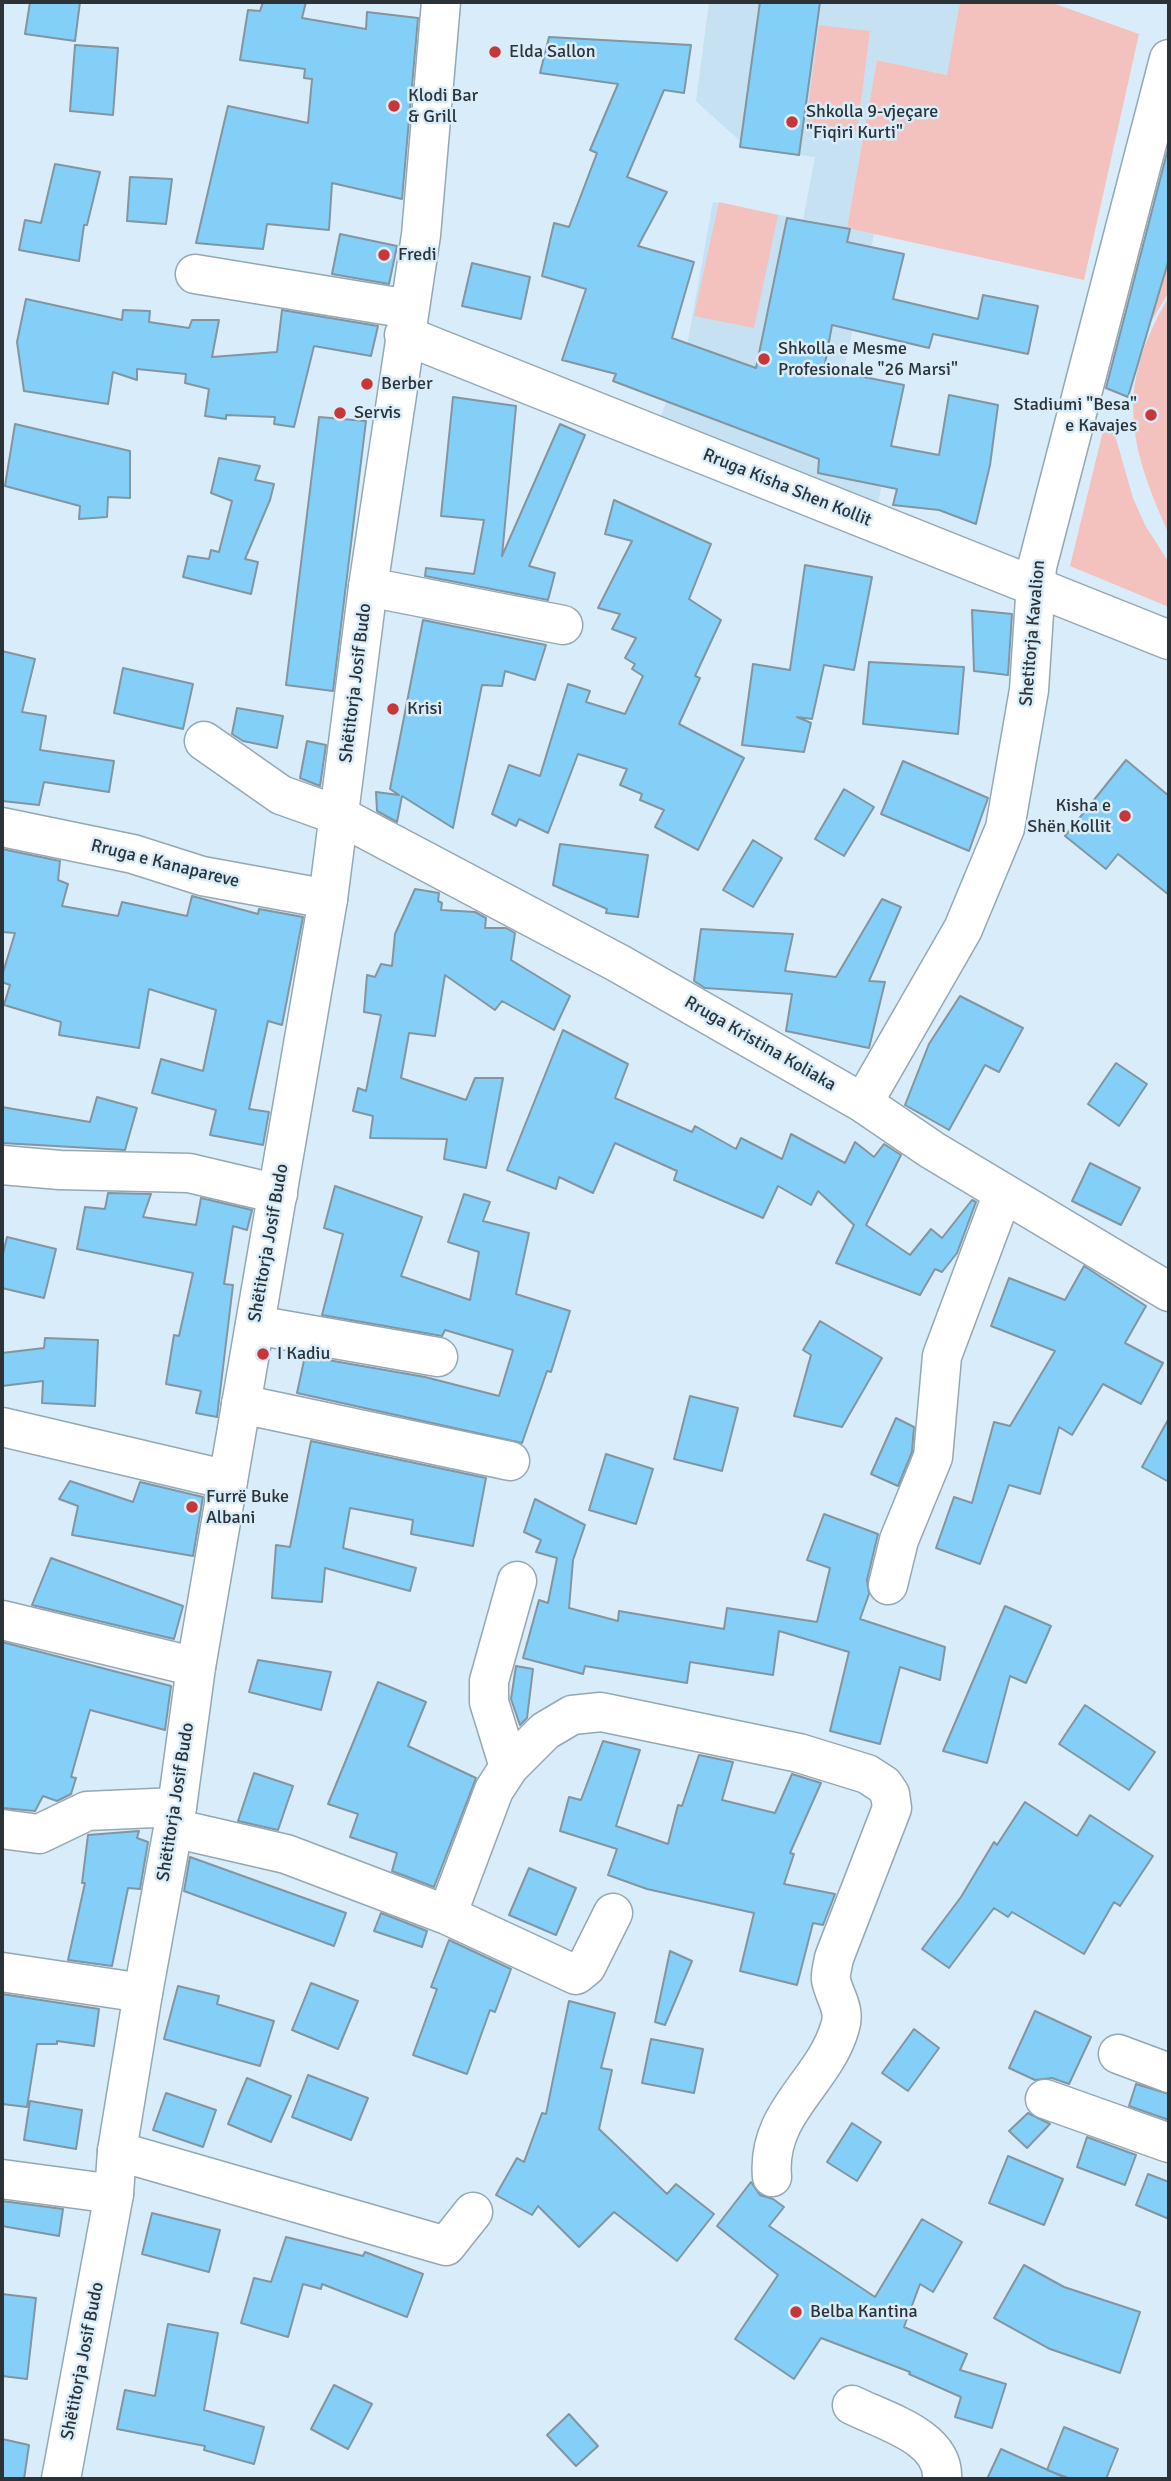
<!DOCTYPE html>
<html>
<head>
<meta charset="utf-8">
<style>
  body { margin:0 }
  #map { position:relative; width:1171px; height:2481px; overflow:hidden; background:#d8edf9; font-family:Signika,sans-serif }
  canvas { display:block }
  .frame { position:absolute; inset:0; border:4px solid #2b3338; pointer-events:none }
</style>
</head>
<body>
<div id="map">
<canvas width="1171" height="2481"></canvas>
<div class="frame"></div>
</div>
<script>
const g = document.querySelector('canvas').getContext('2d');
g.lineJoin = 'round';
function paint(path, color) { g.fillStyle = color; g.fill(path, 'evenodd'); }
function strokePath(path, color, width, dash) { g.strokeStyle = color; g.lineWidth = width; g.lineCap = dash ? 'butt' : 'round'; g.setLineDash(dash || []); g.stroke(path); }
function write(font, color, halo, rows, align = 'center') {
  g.font = font + ' Signika,sans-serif'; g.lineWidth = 5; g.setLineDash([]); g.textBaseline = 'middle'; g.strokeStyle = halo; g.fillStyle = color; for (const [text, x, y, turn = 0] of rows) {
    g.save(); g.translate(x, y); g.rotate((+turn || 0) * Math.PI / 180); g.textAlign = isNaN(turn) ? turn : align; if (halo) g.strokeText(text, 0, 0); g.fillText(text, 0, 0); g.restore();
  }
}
const built = new Path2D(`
  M 709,2 L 960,2 L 948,75 L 877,60 L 847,228 L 874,234 L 843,373 L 904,385 L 878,502 L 660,419 L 687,346 L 713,202 L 821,223 L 803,220 L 815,157 L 740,147 L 741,142 L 696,101 Z`);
const green = new Path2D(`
  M 960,2 L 1050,2 L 1139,34 L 1084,280 L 847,228 L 877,60 L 947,75 Z
  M 819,25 L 870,31 L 857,131 L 806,124 Z
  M 719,202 L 778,215 L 754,328 L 694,316 Z
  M 1169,251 L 1169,292 L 1149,325 Z
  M 1169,297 L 1169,534 C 1128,444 1115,386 1169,297 Z
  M 1108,424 L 1113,428 L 1133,498 L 1145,525 L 1169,563 L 1169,607 L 1070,566 L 1103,431 Z`);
const building = new Path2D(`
  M 30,2 L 80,2 L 75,41 L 25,34 Z
  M 263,2 L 306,2 L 302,18 L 366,29 L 367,12 L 418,18 L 402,199 L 332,183 L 329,230 L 267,224 L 263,249 L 196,243 L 228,106 L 308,123 L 312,79 L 304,78 L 305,69 L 240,60 L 248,10 L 260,11 Z
  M 760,2 L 820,2 L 799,155 L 740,147 Z
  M 549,37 L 691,45 L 684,93 L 664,90 L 627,177 L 667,192 L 638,246 L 694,262 L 672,338 L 756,368 L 787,218 L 850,229 L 847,242 L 904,254 L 893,299 L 978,319 L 983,295 L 1038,306 L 1028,354 L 933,334 L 929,348 L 832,325 L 824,369 L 904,385 L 891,446 L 939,455 L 949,395 L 998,405 L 990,465 L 976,524 L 939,510 L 893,505 L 897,489 L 818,473 L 819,459 L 613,381 L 616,374 L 562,360 L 586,289 L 542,276 L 554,223 L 569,227 L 597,153 L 590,150 L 618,84 L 540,73 Z
  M 75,45 L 118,48 L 113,115 L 70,111 Z
  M 1169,145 L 1169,259 L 1128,397 L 1106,388 Z
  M 55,164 L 100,172 L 87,225 L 84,225 L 79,261 L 19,250 L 25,220 L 41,223 Z
  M 130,177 L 172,179 L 166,224 L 127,221 Z
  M 340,234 L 397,246 L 389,284 L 332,274 Z
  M 472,263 L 530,277 L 521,319 L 462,306 Z
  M 26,299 L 122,320 L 123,310 L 150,311 L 149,322 L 189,328 L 192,320 L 219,320 L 212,357 L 277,352 L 282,310 L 378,326 L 371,356 L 314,346 L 294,427 L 274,424 L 275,417 L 226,415 L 226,419 L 205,416 L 209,389 L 185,383 L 186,374 L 137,369 L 137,380 L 113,372 L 108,404 L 24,391 L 17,342 Z
  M 453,397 L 516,406 L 502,556 L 560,424 L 585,435 L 529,566 L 555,573 L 548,600 L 425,576 L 426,568 L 474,574 L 484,520 L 441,516 Z
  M 319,417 L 366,421 L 333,691 L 286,685 Z
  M 15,424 L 130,451 L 130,498 L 108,497 L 107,517 L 79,519 L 80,506 L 5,486 Z
  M 219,458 L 260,466 L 255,480 L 274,484 L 270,500 L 245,559 L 258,562 L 251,594 L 183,577 L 188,556 L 209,559 L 211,550 L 219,552 L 232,501 L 211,493 Z
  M 614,500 L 711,544 L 689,599 L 721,620 L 695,676 L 700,678 L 679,724 L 744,758 L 698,850 L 655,827 L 664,810 L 640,800 L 642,794 L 620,785 L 627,769 L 578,754 L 548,833 L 519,819 L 516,826 L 492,814 L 509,765 L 540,776 L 568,684 L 590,691 L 586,702 L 625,714 L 643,676 L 632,669 L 635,664 L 625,658 L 636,638 L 612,629 L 620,614 L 598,608 L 632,541 L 605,534 Z
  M 805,565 L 872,577 L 854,670 L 824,665 L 812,719 L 797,717 L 811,723 L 804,752 L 742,745 L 753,664 L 790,670 Z
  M 972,610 L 1012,614 L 1008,675 L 974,671 Z
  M 423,620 L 546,645 L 535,680 L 505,671 L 502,686 L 482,685 L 453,828 L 402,796 L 397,822 L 377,811 L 376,792 L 399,795 L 390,789 Z
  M 2,651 L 35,659 L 22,712 L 46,716 L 40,750 L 114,761 L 109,792 L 44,782 L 39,805 L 2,801 Z
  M 869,662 L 964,667 L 958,734 L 863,724 Z
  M 123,668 L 193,684 L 183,729 L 114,713 Z
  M 237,708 L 283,716 L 277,748 L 243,741 L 232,734 Z
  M 307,741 L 326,745 L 320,786 L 300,778 Z
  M 1126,760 L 1169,796 L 1169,895 L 1118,854 L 1106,869 L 1065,836 Z
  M 903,761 L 988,798 L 969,851 L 881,814 Z
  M 844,789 L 874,807 L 844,856 L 815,839 Z
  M 753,840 L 782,858 L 753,907 L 723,890 Z
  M 560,844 L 648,855 L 638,917 L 606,913 L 607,909 L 553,885 Z
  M 2,849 L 60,861 L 58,880 L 68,884 L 62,906 L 118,916 L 122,902 L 187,916 L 192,896 L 258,914 L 259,909 L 303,917 L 282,1025 L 268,1021 L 249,1109 L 269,1112 L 263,1145 L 210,1135 L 216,1110 L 152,1093 L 161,1059 L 203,1071 L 216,1010 L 149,989 L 139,1048 L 59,1035 L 61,1022 L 4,1005 L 10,985 L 2,982 L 2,976 L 15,933 L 2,932 Z
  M 415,889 L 439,893 L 438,901 L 442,903 L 441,910 L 475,912 L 486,918 L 485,928 L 506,928 L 515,933 L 511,960 L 570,996 L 554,1030 L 502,1001 L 495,1010 L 445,975 L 435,1036 L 409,1033 L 401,1078 L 466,1100 L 475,1078 L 503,1078 L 486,1168 L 444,1159 L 447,1139 L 370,1138 L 373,1116 L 353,1111 L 358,1088 L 366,1091 L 381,1015 L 364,1012 L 367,975 L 375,977 L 381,964 L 392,966 L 395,934 Z
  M 882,899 L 901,907 L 869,981 L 885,982 L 869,1048 L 786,1031 L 792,994 L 705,988 L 694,981 L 701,929 L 793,934 L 785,971 L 836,977 Z
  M 960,996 L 1023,1028 L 999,1072 L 985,1065 L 949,1130 L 905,1105 L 929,1044 Z
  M 563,1030 L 628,1064 L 615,1098 L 692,1132 L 695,1126 L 736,1149 L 741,1138 L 782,1159 L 791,1134 L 845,1163 L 855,1142 L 874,1157 L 884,1144 L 901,1155 L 866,1225 L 910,1255 L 931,1229 L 942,1238 L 972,1200 L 976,1202 L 957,1253 L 942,1272 L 935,1269 L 920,1295 L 836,1263 L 854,1225 L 818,1191 L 811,1205 L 778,1186 L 763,1218 L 674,1180 L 677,1171 L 615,1143 L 593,1193 L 559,1177 L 556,1189 L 507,1170 Z
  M 1116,1063 L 1147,1084 L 1119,1126 L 1088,1104 Z
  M 97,1097 L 137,1108 L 125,1150 L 2,1143 L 2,1107 L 90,1122 Z
  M 1090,1163 L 1140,1188 L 1121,1225 L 1072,1201 Z
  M 335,1186 L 422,1217 L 401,1276 L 470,1300 L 479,1252 L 448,1242 L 464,1194 L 490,1202 L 483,1221 L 529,1233 L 516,1294 L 570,1311 L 551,1372 L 547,1371 L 522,1443 L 297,1393 L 305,1356 L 425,1377 L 499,1396 L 513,1350 L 445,1330 L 442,1336 L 322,1315 L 343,1234 L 324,1228 Z
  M 108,1193 L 151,1194 L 143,1217 L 196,1225 L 201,1198 L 252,1210 L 247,1230 L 233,1226 L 224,1284 L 233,1285 L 217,1417 L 196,1413 L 201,1391 L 166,1384 L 174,1335 L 179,1336 L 193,1273 L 77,1249 L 85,1207 L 105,1209 Z
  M 7,1237 L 56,1249 L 44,1298 L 2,1288 L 2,1258 Z
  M 1084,1266 L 1146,1306 L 1125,1343 L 1163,1363 L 1141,1404 L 1103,1384 L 1072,1435 L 1059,1427 L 1040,1494 L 1009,1485 L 980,1564 L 936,1548 L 954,1497 L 972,1503 L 994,1422 L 1010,1426 L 1055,1351 L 991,1326 L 1009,1278 L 1065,1300 Z
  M 820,1321 L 882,1358 L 842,1427 L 794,1416 L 811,1355 L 803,1350 Z
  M 45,1338 L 98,1340 L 95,1406 L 42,1403 L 43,1381 L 2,1386 L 2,1353 L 44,1348 Z
  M 690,1396 L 738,1408 L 722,1471 L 674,1459 Z
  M 896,1418 L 914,1427 L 912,1452 L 898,1486 L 871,1474 Z
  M 1169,1418 L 1169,1482 L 1142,1467 Z
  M 311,1441 L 486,1478 L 473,1546 L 411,1534 L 413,1520 L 350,1508 L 343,1548 L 416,1568 L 410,1591 L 325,1568 L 322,1602 L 272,1598 L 276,1545 L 290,1547 Z
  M 606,1454 L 653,1469 L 636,1524 L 589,1510 Z
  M 70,1481 L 133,1502 L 140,1482 L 203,1497 L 193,1556 L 72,1535 L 78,1506 L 59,1499 Z
  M 535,1499 L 585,1525 L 573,1560 L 569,1608 L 618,1621 L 619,1611 L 724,1629 L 727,1608 L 817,1622 L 830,1568 L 807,1560 L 824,1514 L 878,1534 L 867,1580 L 869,1594 L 860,1619 L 945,1647 L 940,1680 L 900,1667 L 880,1744 L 830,1731 L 849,1652 L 779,1631 L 773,1675 L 690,1662 L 687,1683 L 585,1666 L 583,1674 L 523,1658 L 539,1600 L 548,1603 L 557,1558 L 536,1552 L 541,1540 L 524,1532 Z
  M 51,1558 L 183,1606 L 174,1639 L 32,1605 Z
  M 1005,1606 L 1051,1626 L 1026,1683 L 1010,1676 L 987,1763 L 943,1751 Z
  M 2,1642 L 171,1686 L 165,1730 L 90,1710 L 71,1777 L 76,1778 L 71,1794 L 57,1801 L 43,1796 L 35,1811 L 2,1808 Z
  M 258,1660 L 331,1672 L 321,1710 L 249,1692 Z
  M 516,1666 L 533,1669 L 527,1718 L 520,1725 L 511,1699 Z
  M 378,1682 L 426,1702 L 408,1746 L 476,1778 L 434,1887 L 392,1871 L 397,1853 L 350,1837 L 358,1814 L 328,1804 Z
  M 1085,1705 L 1155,1752 L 1129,1790 L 1059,1744 Z
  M 603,1741 L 640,1750 L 616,1826 L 668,1844 L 678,1805 L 682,1806 L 699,1755 L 733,1762 L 722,1800 L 775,1813 L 792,1774 L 821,1783 L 790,1853 L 794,1854 L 784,1884 L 835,1894 L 823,1925 L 813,1923 L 797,1985 L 740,1971 L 754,1913 L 647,1889 L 608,1875 L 617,1849 L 560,1831 L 569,1797 L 581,1800 Z
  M 254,1773 L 293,1786 L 278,1830 L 238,1821 Z
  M 1025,1802 L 1077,1836 L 1090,1815 L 1153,1856 L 1120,1906 L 1114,1902 L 1084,1954 L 1012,1912 L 1008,1917 L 994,1908 L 949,1968 L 922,1949 L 961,1897 L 994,1842 L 997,1845 Z
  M 139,1831 L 137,1838 L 148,1842 L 140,1889 L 128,1888 L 112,1966 L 68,1960 L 85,1883 L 82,1883 L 88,1835 Z
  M 190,1857 L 346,1913 L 334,1946 L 184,1891 Z
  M 529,1868 L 576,1888 L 556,1935 L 509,1915 Z
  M 381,1913 L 427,1931 L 422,1947 L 374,1931 Z
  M 449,1940 L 511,1969 L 495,2012 L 490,2010 L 467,2074 L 413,2055 L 437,1989 L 431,1987 Z
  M 670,1951 L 692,1961 L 665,2025 L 655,2022 Z
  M 311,1983 L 358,2001 L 338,2049 L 292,2030 Z
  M 178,1986 L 219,1996 L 217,2004 L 274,2021 L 260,2066 L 164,2039 Z
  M 2,1994 L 99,2009 L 94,2046 L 57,2041 L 57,2044 L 37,2044 L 27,2107 L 2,2104 Z
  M 569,2001 L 615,2013 L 601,2068 L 612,2070 L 599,2129 L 667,2194 L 676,2184 L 714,2214 L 677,2261 L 614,2212 L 579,2247 L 538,2206 L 532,2215 L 496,2195 L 517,2158 L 524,2162 L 542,2113 L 546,2114 Z
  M 1035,2011 L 1091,2037 L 1069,2084 L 1052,2078 L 1035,2080 L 1009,2068 Z
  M 914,2029 L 939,2048 L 908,2091 L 882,2073 Z
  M 651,2039 L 703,2049 L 694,2093 L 642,2083 Z
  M 308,2075 L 368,2098 L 351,2140 L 292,2117 Z
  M 247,2078 L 291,2096 L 271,2142 L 228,2124 Z
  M 1136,2084 L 1169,2094 L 1169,2120 L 1129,2106 Z
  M 166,2093 L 216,2110 L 203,2147 L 153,2130 Z
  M 30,2101 L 82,2110 L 76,2149 L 24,2140 Z
  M 1028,2113 L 1050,2124 L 1027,2148 L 1009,2131 Z
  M 852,2123 L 881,2142 L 857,2181 L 827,2162 Z
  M 1087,2137 L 1136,2155 L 1125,2185 L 1077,2167 Z
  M 1008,2156 L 1063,2179 L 1044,2225 L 989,2203 Z
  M 1148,2174 L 1169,2182 L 1169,2219 L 1136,2205 Z
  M 751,2182 L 760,2195 L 773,2199 L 784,2207 L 769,2226 L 875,2297 L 922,2219 L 962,2242 L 933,2292 L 920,2284 L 904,2327 L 967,2354 L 960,2370 L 1006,2384 L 992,2428 L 955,2417 L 961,2397 L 909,2374 L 910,2372 L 821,2338 L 794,2379 L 735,2339 L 778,2275 L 717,2226 Z
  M 2,2201 L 63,2209 L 59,2236 L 2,2226 Z
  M 152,2213 L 220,2230 L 209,2272 L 142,2254 Z
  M 286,2237 L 363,2256 L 365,2252 L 423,2274 L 407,2317 L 322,2284 L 321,2289 L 303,2284 L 288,2337 L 241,2323 L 254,2278 L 271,2282 Z
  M 1024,2265 L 1064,2287 L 1140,2312 L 1120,2373 L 1050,2349 L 994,2318 Z
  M 2,2294 L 36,2298 L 27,2379 L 2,2376 Z
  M 168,2324 L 218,2333 L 204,2410 L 264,2427 L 254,2464 L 204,2450 L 205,2446 L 117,2429 L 125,2390 L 155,2396 Z
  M 334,2385 L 372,2404 L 348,2449 L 311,2429 Z
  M 569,2414 L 598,2446 L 576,2466 L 547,2435 Z
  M 1064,2427 L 1118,2449 L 1106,2479 L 1071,2479 L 1047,2470 Z
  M 2,2439 L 29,2445 L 24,2479 L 2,2479 Z
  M 1001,2449 L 1068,2479 L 987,2479 Z`);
const minor = new Path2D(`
  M 195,274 L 409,309
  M 404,335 L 1169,640
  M 368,587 L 563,625
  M 204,741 L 281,795 L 340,816 L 618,963 L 863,1103 L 932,1150 L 1169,1292
  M 2,827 L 133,854 L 202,876 L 328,899
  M 863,1103 L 963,929 L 1005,828 L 1029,690 L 1037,567 L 1169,59
  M 2,1165 L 60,1170 L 189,1173 L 278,1194
  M 255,1325 L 438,1357
  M 241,1404 L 510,1461
  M 2,1427 L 228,1480
  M 888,1585 L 899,1540 L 933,1457 L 942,1356 L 1003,1193
  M 2,1620 L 196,1667
  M 509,1767 L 489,1702 L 489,1681 L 517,1581
  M 173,1828 L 286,1854 L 447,1915 L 576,1975 L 586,1967 L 613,1913
  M 2,1829 L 39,1834 L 87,1811 L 177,1807
  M 447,1915 L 494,1790 L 509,1767 L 545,1731 L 572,1715 L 601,1712 L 799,1753 L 867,1774 L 884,1785 L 890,1794 L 892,1808 L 834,1958 C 833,1965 830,1974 831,1980 C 834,1996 846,2009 840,2027 C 824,2083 766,2112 772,2177
  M 2,1972 L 143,1993
  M 1118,2054 L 1169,2073
  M 1045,2099 L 1169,2143
  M 117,2151 L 446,2246 L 473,2212
  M 2,2179 L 114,2194
  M 852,2405 C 884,2421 945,2437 942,2479`);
const major = new Path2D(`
  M 61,2479 L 114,2194 L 117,2151 L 143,1993 L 177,1807 L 196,1667 L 328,899 L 368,587 L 421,235 L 441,2`);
const markers = [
  [495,52,7,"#c7373a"],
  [394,106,7,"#c7373a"],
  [792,122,7,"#c7373a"],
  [384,255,7,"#c7373a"],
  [764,359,7,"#c7373a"],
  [367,384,7,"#c7373a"],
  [340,413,7,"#c7373a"],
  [1151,415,7,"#c7373a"],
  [393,709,7,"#c7373a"],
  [1125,816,7,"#c7373a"],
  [263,1354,7,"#c7373a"],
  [192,1507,7,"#c7373a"],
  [796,2312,7,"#c7373a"]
];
const poiNames = [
  ["Elda Sallon",509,52],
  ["Klodi Bar",408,96],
  ["& Grill",408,117],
  ["Shkolla 9-vjeçare",806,112],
  ["\"Fiqiri Kurti\"",806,133],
  ["Fredi",398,255],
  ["Shkolla e Mesme",778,349],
  ["Profesionale \"26 Marsi\"",778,370],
  ["Berber",381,384],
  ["Stadiumi \"Besa\"",1137,405,"right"],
  ["e Kavajes",1137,426,"right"],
  ["Servis",354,413],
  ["Krisi",407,709],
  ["Kisha e",1111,806,"right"],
  ["Shën Kollit",1111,827,"right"],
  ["I Kadiu",277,1354],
  ["Furrë Buke",206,1497],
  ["Albani",206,1518],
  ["Belba Kantina",810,2312]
];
const streetNames = [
  ["Rruga Kisha Shen Kollit",787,488,22],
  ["Shetitorja Kavalion",1033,633,-85],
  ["Shëtitorja Josif Budo",356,683,-83],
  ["Rruga e Kanapareve",165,864,14],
  ["Rruga Kristina Koliaka",760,1044,30],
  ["Shëtitorja Josif Budo",269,1243,-80],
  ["Shëtitorja Josif Budo",176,1802,-81],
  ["Shëtitorja Josif Budo",83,2361,-79]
];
paint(built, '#c6e1f1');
paint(green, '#f3c2be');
paint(building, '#84cff7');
strokePath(building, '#8295a0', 2);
strokePath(minor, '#94a8b3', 41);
strokePath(major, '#94a8b3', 41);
strokePath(minor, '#fff', 38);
strokePath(major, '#fff', 38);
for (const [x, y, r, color] of markers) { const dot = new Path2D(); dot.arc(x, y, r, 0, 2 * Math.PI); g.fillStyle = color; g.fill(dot); strokePath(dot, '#d8edf9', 2.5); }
write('18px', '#2b3338', '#d8edf9', poiNames, 'left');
write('18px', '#2b3338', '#d8edf9', streetNames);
</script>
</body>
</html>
